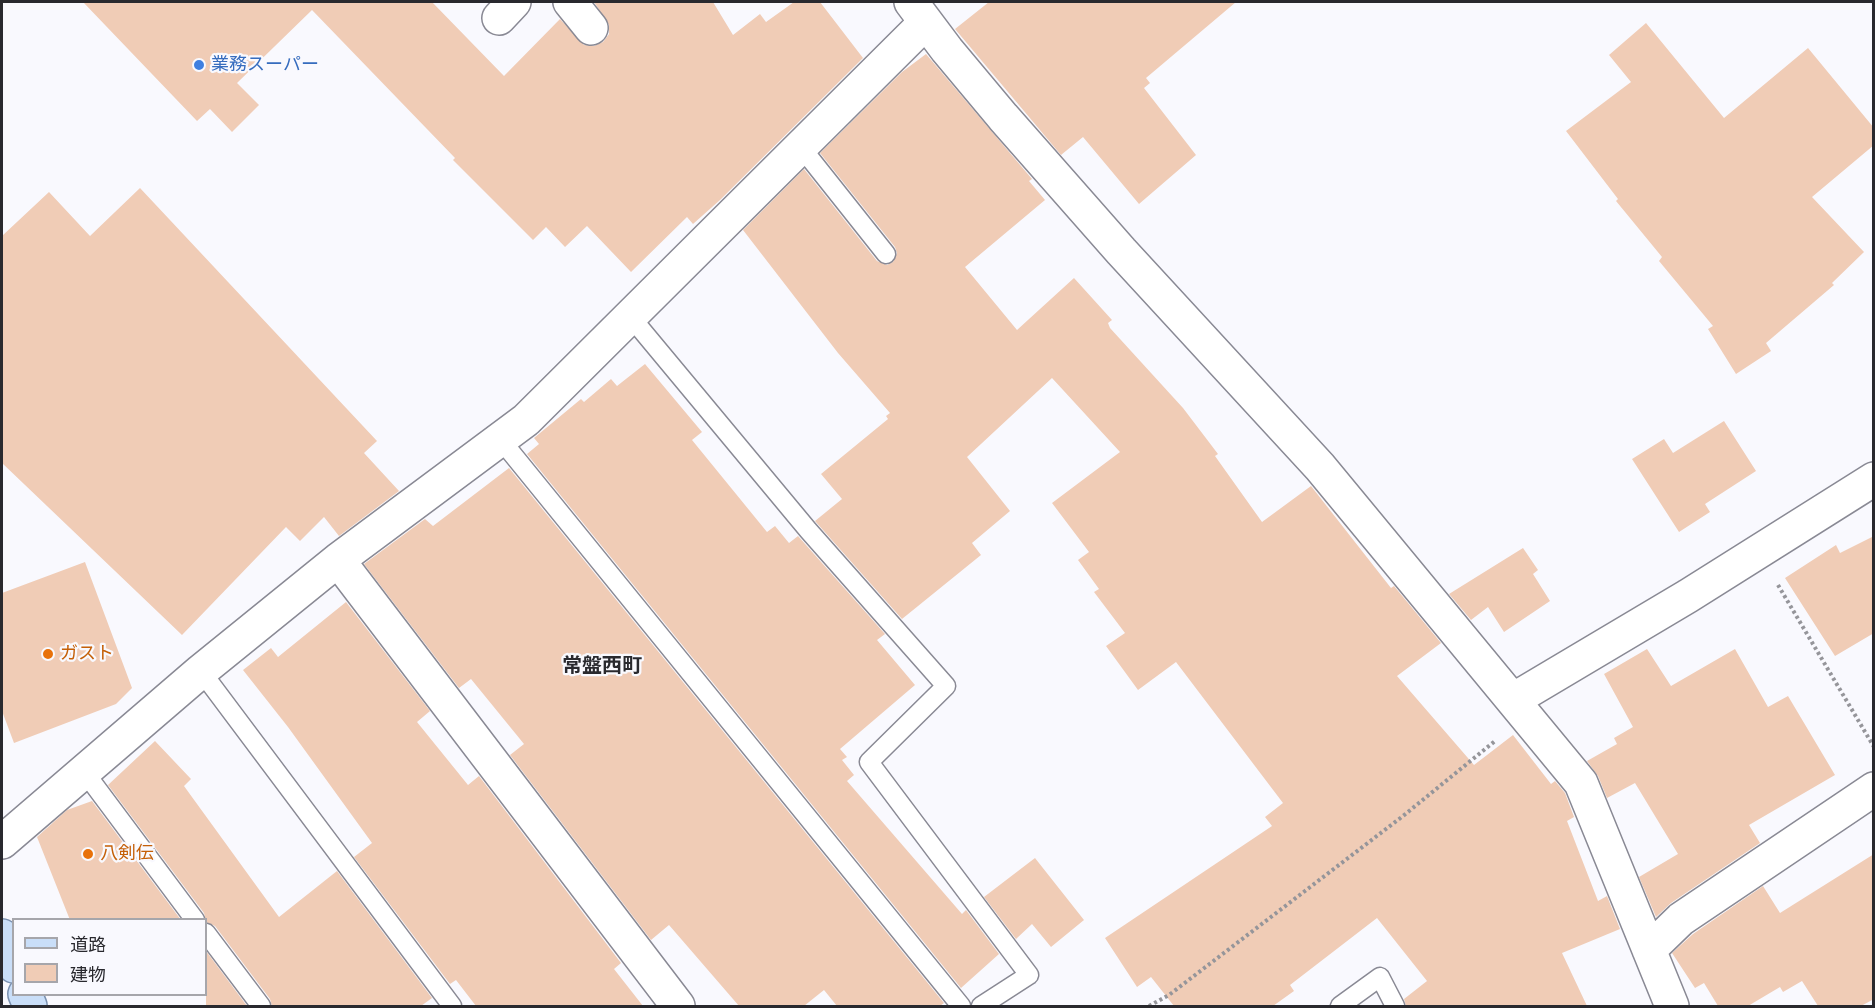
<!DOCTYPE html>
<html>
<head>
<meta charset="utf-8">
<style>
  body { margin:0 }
  #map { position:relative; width:1875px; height:1008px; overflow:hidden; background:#f9f9fe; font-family:"PT Sans","Noto Sans JP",sans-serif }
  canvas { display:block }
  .frame { position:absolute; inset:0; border:3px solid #29292e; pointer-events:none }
  .legend { position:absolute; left:12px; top:918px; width:195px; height:78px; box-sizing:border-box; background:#f9f9fe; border:2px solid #a6a6ab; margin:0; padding:8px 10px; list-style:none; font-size:18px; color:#29292e }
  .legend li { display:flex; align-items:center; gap:12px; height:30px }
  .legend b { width:30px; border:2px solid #a6a6ab }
</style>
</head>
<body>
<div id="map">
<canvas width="1875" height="1008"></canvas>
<div class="frame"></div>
<ul class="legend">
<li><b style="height:8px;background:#c9def8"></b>道路</li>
<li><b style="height:16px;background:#f0ccb6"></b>建物</li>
</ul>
</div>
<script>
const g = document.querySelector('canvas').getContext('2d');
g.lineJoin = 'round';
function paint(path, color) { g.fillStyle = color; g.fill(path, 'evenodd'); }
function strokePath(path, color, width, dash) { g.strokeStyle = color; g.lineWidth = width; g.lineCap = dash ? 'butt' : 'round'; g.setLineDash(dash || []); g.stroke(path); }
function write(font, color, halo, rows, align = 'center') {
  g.font = font + ' "PT Sans","Noto Sans JP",sans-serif'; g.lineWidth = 4.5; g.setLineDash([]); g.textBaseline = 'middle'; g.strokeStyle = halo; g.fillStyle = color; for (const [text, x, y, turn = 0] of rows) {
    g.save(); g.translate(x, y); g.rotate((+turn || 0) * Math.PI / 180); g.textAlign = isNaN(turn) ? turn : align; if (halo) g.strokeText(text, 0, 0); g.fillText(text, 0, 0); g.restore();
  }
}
const building = new Path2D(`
  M 83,2 L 432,2 L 504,76 L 560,19 L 584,45 L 594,46 L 603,42 L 609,34 L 609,25 L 594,2 L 713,2 L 733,35 L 760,14 L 766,22 L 794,2 L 820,2 L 863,58 L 720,200 L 693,224 L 687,217 L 631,272 L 587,226 L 565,247 L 546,227 L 533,240 L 453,160 L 455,158 L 312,10 L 237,83 L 259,105 L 232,132 L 210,109 L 197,121 Z
  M 989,2 L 1236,2 L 1146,78 L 1150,83 L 1144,88 L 1196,155 L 1139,204 L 1083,137 L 1061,155 L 955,29 Z
  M 1646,23 L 1724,118 L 1808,48 L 1874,128 L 1874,145 L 1812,197 L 1864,252 L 1832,283 L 1834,285 L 1766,343 L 1771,351 L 1736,374 L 1708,329 L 1713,326 L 1659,261 L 1662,257 L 1616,201 L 1618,199 L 1566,131 L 1631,82 L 1609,55 Z
  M 926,54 L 1032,179 L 1029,181 L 1045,200 L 965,267 L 1017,330 L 1074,278 L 1112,320 L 1108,323 L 1110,328 L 1183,408 L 1218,454 L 1215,456 L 1262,522 L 1311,486 L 1391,588 L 1394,586 L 1441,643 L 1397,676 L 1474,765 L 1513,735 L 1551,784 L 1555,781 L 1565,793 L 1574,817 L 1567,821 L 1598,901 L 1607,896 L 1620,929 L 1562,953 L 1587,1006 L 1406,1006 L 1404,999 L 1427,981 L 1377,918 L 1290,985 L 1294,991 L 1273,1006 L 1174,1006 L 1151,977 L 1137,987 L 1105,938 L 1272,826 L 1265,817 L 1283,803 L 1176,662 L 1138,690 L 1106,646 L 1125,633 L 1094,592 L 1099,589 L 1078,560 L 1089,552 L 1052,503 L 1120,452 L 1052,378 L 967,457 L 1010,511 L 972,543 L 981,555 L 902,619 L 815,521 L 842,499 L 821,474 L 888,419 L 886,416 L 890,413 L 838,353 L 743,230 L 804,169 L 877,261 L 887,265 L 893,262 L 897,253 L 895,247 L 820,153 L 902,72 Z
  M 140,188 L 377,441 L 364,453 L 399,491 L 339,536 L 324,517 L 300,541 L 286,527 L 182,635 L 2,463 L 2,236 L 49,192 L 90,236 Z
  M 645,364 L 702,432 L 692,440 L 767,532 L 775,526 L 789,543 L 798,536 L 885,634 L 877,640 L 915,685 L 840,749 L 847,757 L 842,760 L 854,775 L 847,781 L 962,914 L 966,910 L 999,954 L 961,988 L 527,454 L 539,444 L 534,438 L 581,399 L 584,402 L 611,379 L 617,386 Z
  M 1724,421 L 1756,471 L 1705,504 L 1710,512 L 1679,532 L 1632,459 L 1664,439 L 1673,453 Z
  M 509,468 L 944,1003 L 940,1006 L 837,1006 L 824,990 L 804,1006 L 739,1006 L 669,925 L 651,940 L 510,755 L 524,744 L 471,679 L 459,688 L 364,564 L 425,519 L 433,526 Z
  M 1874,536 L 1874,633 L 1835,656 L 1785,578 L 1836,545 L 1840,553 Z
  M 1523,548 L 1538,570 L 1533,574 L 1550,601 L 1504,632 L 1488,607 L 1471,620 L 1449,594 Z
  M 85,562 L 132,688 L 116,704 L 14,743 L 2,711 L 2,593 Z
  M 346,602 L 430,711 L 417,722 L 468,785 L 479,776 L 621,963 L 614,969 L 643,1006 L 476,1006 L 456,980 L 450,984 L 354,857 L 372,843 L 288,727 L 243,670 L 271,648 L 278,657 Z
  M 1647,649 L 1671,686 L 1735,649 L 1768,707 L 1788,696 L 1835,775 L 1749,825 L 1760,843 L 1671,903 L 1656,917 L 1639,877 L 1678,854 L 1635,783 L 1607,798 L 1598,776 L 1587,761 L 1617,744 L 1614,738 L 1633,727 L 1604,674 Z
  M 155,741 L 191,779 L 184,786 L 279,917 L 337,871 L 432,998 L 421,1006 L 272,1006 L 270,999 L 215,926 L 206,922 L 204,913 L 108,785 Z
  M 92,801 L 181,920 L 70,920 L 37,837 L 67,810 Z
  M 1874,854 L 1874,999 L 1861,1006 L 1818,1006 L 1802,981 L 1783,992 L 1780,987 L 1748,1006 L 1718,1006 L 1704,983 L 1695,988 L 1672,953 L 1693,934 L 1763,886 L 1780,913 Z
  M 1035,858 L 1084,920 L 1051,947 L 1032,924 L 1016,939 L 984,897 Z
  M 206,951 L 247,1006 L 206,1006 Z`);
const path = new Path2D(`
  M 1778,585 L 1874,747
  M 1149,1006 L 1169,995 L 1403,816 L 1495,741`);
const service = new Path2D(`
  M 801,147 L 886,254
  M 630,316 L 808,530 L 946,686 L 869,762 L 1029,975 L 981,1006
  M 501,440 L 961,1006
  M 201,671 L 452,1006
  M 83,770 L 195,920
  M 206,933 L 261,1006
  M 1340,1006 L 1380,977 L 1395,1006`);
const minor = new Path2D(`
  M 570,2 L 591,28
  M 911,2 L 947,50 L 1003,117 L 1121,251 L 1320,467 L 1581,783 L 1672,1006
  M 499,18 L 514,2
  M 338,560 L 678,1006
  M 1513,700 L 1688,596 L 1874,479
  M 2,842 L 201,671 L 338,560 L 526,420 L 926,22
  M 1649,950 L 1681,919 L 1874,789`);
const primary = new Path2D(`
  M 2,936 L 14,966
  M 25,994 L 30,1006`);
const markers = [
  [199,65,6,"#3f7fe0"],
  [48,654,6,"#e8710a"],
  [88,854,6,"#e8710a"]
];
const shopNames = [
  ["業務スーパー",211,65]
];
const foodNames = [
  ["ガスト",60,654],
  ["八剣伝",100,854]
];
const neighbourhoodNames = [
  ["常盤西町",602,666]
];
paint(building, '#f0ccb6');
strokePath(service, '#898994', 21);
strokePath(minor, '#898994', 36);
strokePath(primary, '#7a90af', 36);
strokePath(path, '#95959a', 4, [3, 3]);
strokePath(service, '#fff', 18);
strokePath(minor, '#fff', 33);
strokePath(primary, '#c9def8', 33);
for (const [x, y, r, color] of markers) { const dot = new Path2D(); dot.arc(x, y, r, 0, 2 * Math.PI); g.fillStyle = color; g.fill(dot); strokePath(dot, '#f9f9fe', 2); }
write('18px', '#366cbe', '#f9f9fe', shopNames, 'left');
write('18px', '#c56008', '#f9f9fe', foodNames, 'left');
write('bold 20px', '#29292e', '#f9f9fe', neighbourhoodNames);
</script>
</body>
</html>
